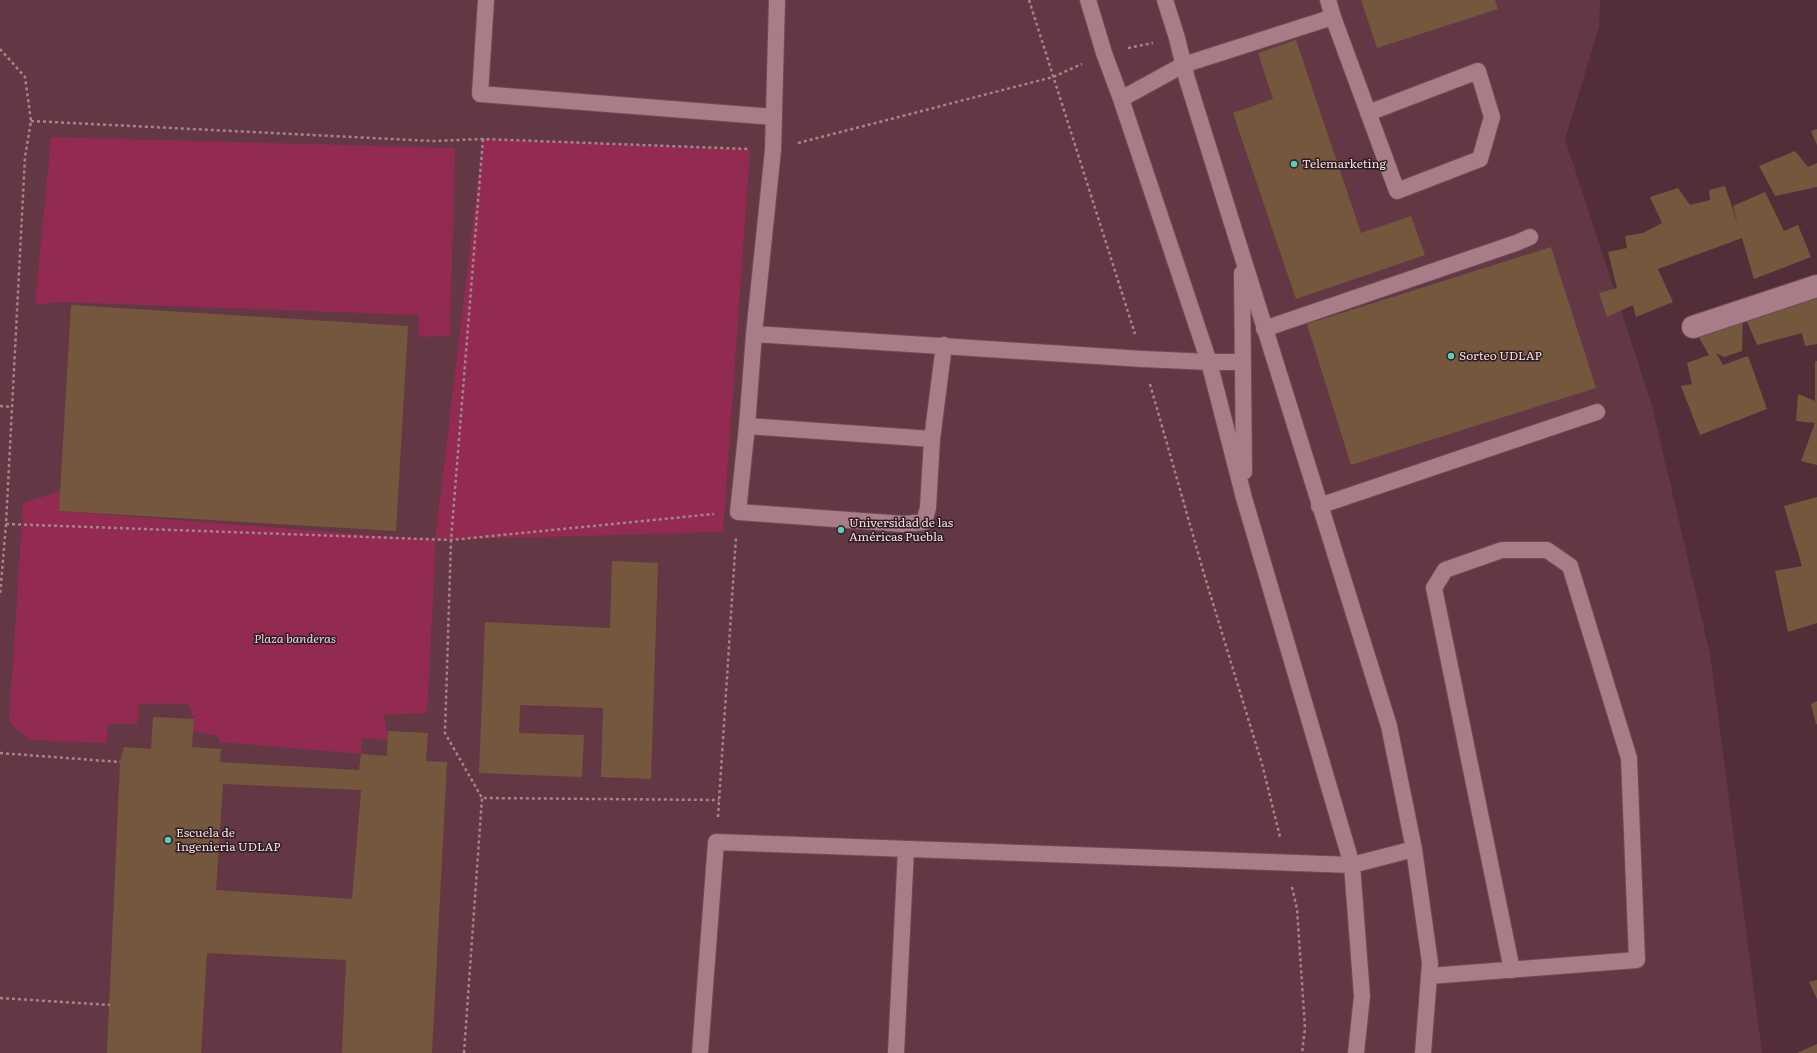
<!DOCTYPE html>
<html>
<head>
<meta charset="utf-8">
<style>
  body { margin:0 }
  canvas { display:block; background:#532e38 }
</style>
</head>
<body>
<canvas width="1817" height="1053"></canvas>
<script>
const g = document.querySelector('canvas').getContext('2d');
g.lineJoin = 'round';
function paint(path, color) { g.fillStyle = color; g.fill(path, 'evenodd'); }
function strokePath(path, color, width, dash) { g.strokeStyle = color; g.lineWidth = width; g.lineCap = dash ? 'butt' : 'round'; g.setLineDash(dash || []); g.stroke(path); }
function write(font, color, halo, rows, align = 'center') {
  g.font = font + ' Literata,serif'; g.lineWidth = 3; g.setLineDash([]); g.textBaseline = 'middle'; g.strokeStyle = halo; g.fillStyle = color; for (const [text, x, y, turn = 0] of rows) {
    g.save(); g.translate(x, y); g.rotate((+turn || 0) * Math.PI / 180); g.textAlign = isNaN(turn) ? turn : align; if (halo) g.strokeText(text, 0, 0); g.fillText(text, 0, 0); g.restore();
  }
}
const built = new Path2D(`
  M 0,0 L 1600,0 L 1599,27 L 1565,139 L 1652,406 L 1710,654 L 1762,1053 L 0,1053 Z`);
const green = new Path2D(`
  M 51,137 L 455,148 L 450,336 L 419,337 L 419,315 L 61,302 L 35,305 Z
  M 483,139 L 750,150 L 723,532 L 436,540 L 427,713 L 384,715 L 388,740 L 362,738 L 361,754 L 220,742 L 217,736 L 193,731 L 194,719 L 188,704 L 139,704 L 137,724 L 108,724 L 107,743 L 31,740 L 21,733 L 9,721 L 23,503 L 61,491 L 60,511 L 435,540 Z`);
const building = new Path2D(`
  M 1361,0 L 1495,0 L 1498,9 L 1377,48 Z
  M 1296,40 L 1361,233 L 1411,216 L 1425,255 L 1296,299 L 1233,113 L 1273,99 L 1258,53 Z
  M 1817,129 L 1817,145 L 1811,131 Z
  M 1795,151 L 1808,167 L 1817,163 L 1817,187 L 1775,196 L 1759,166 Z
  M 1725,186 L 1738,225 L 1733,206 L 1765,192 L 1784,231 L 1798,225 L 1811,257 L 1754,279 L 1742,238 L 1658,269 L 1673,302 L 1636,317 L 1633,305 L 1607,317 L 1599,293 L 1617,288 L 1608,252 L 1627,248 L 1625,236 L 1643,233 L 1662,223 L 1650,197 L 1678,188 L 1690,205 L 1710,200 L 1709,190 Z
  M 1551,247 L 1596,388 L 1351,465 L 1307,324 Z
  M 1817,292 L 1817,344 L 1805,346 L 1802,333 L 1757,345 L 1746,319 Z
  M 71,305 L 408,326 L 396,531 L 59,511 Z
  M 1743,310 L 1742,351 L 1724,357 L 1716,353 L 1723,365 L 1748,356 L 1767,409 L 1700,435 L 1681,386 L 1692,384 L 1687,363 L 1709,355 L 1693,327 Z
  M 1815,361 L 1817,361 L 1817,465 L 1801,461 L 1815,423 L 1796,421 L 1798,394 L 1815,401 Z
  M 1817,497 L 1817,623 L 1788,632 L 1775,571 L 1802,566 L 1784,506 Z
  M 612,561 L 658,563 L 651,779 L 601,777 L 603,708 L 520,705 L 519,733 L 584,735 L 582,777 L 479,773 L 485,622 L 610,628 Z
  M 1817,701 L 1817,724 L 1816,724 L 1811,704 Z
  M 153,717 L 194,719 L 192,747 L 221,749 L 220,762 L 359,770 L 361,754 L 387,756 L 388,731 L 428,733 L 426,761 L 447,762 L 432,1053 L 342,1053 L 346,960 L 207,953 L 201,1053 L 107,1053 L 120,762 L 124,747 L 151,749 ZM 223,784 L 361,790 L 352,899 L 216,890 Z
  M 1817,980 L 1817,999 L 1809,982 Z
  M 1817,1044 L 1817,1053 L 1797,1053 Z`);
const path = new Path2D(`
  M 1029,0 L 1135,334
  M 1128,48 L 1153,43
  M 0,49 L 25,77 L 31,121 L 25,157 L 6,524 L 0,596
  M 31,121 L 433,141 L 483,139 L 748,149
  M 483,139 L 451,540 L 445,733 L 482,798 L 719,800
  M 798,143 L 1053,77 L 1082,64
  M 1150,384 L 1204,574 L 1262,764 L 1280,837
  M 0,406 L 11,407
  M 6,524 L 451,540 L 714,514
  M 0,753 L 120,762
  M 718,817 L 736,537
  M 1292,887 L 1297,909 L 1305,1028 L 1302,1053
  M 0,998 L 110,1005
  M 464,1053 L 482,798`);
const lane = new Path2D(`
  M 486,0 L 480,94 L 774,117
  M 777,0 L 773,150 L 754,334 L 747,426 L 738,512 L 904,524 L 924,522 L 928,508 L 932,439 L 944,345
  M 1088,0 L 1104,53 L 1121,99 L 1209,362 L 1244,498 L 1352,865 L 1362,996 L 1356,1053
  M 1165,0 L 1177,38 L 1187,79 L 1389,726 L 1414,849 L 1430,963 L 1423,1053
  M 1333,17 L 1397,191 L 1480,159 L 1492,117 L 1478,71 L 1368,113
  M 1121,99 L 1183,65 L 1333,17 L 1328,0
  M 1242,273 L 1244,472
  M 1264,329 L 1516,243 L 1530,237
  M 754,334 L 1143,359 L 1209,362 L 1243,362
  M 747,426 L 932,439
  M 1319,506 L 1597,412
  M 1429,976 C 1498,971 1568,965 1637,960 L 1629,758 L 1570,566 L 1547,550 L 1502,550 L 1445,570 L 1434,588 L 1512,970
  M 700,1053 L 716,842 L 1352,865 L 1414,849
  M 896,1053 L 906,849`);
const street = new Path2D(`
  M 1693,327 L 1817,286`);
const markers = [
  [1294,164,4,"#5acebd"],
  [1451,356,4,"#5acebd"],
  [841,530,4,"#5acebd"],
  [168,840,4,"#5acebd"]
];
const poiNames = [
  ["Telemarketing",1302,164],
  ["Sorteo UDLAP",1459,356],
  ["Universidad de las",849,523],
  ["Américas Puebla",849,537],
  ["Escuela de",176,833],
  ["Ingenieria UDLAP",176,847]
];
const parkNames = [
  ["Plaza banderas",295,639]
];
paint(built, '#633844');
paint(green, '#922a51');
paint(building, '#75573d');
strokePath(lane, '#6c4d56', 18);
strokePath(street, '#6c4d56', 24);
strokePath(path, '#a3858c', 2.5, [3, 3]);
strokePath(lane, '#a87d88', 16);
strokePath(street, '#a87d88', 22);
for (const [x, y, r, color] of markers) { const dot = new Path2D(); dot.arc(x, y, r, 0, 2 * Math.PI); g.fillStyle = color; g.fill(dot); strokePath(dot, '#2d1c21', 1.5); }
write('12px', '#f4dce1', '#2d1c21', poiNames, 'left');
write('italic 12px', '#f0cfd7', '#2d1c21', parkNames);
</script>
</body>
</html>
